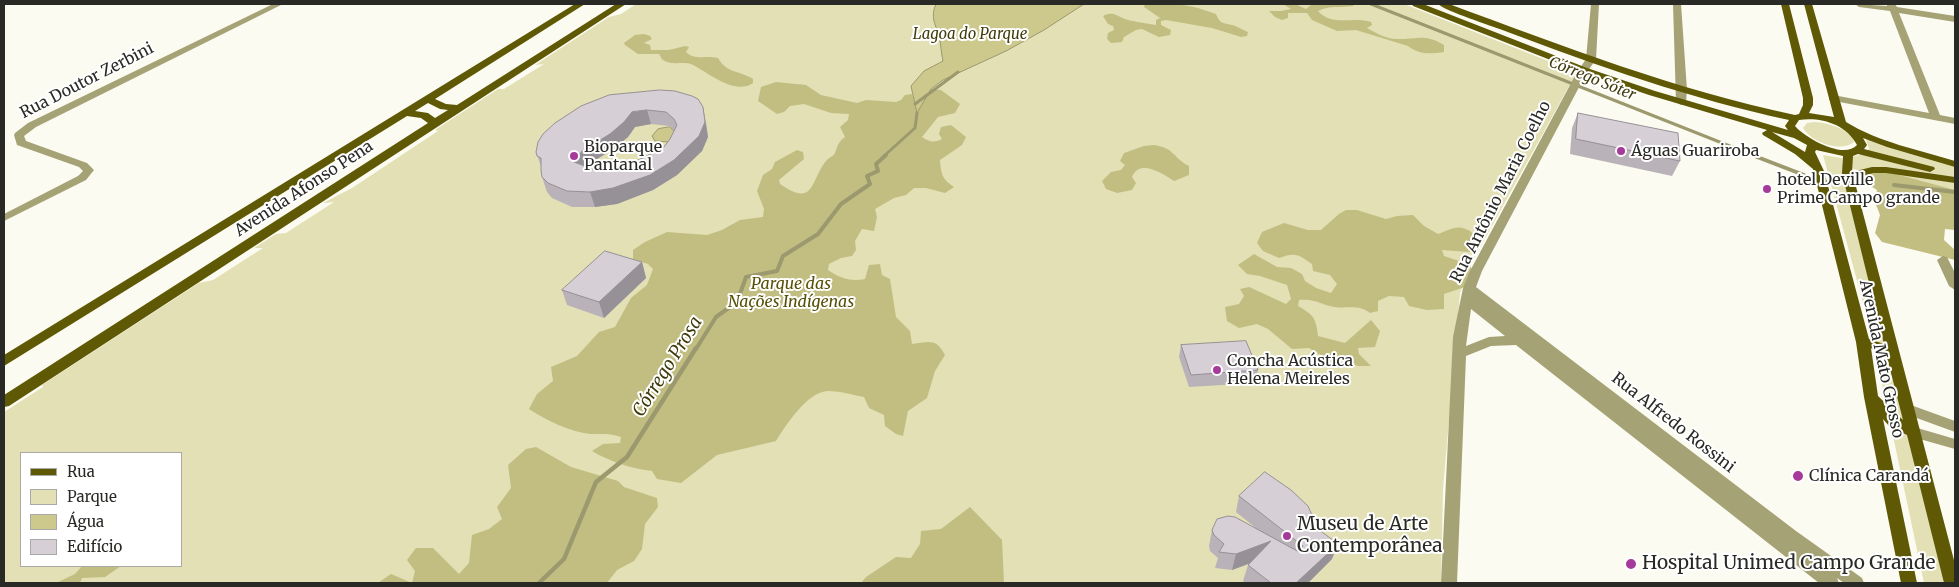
<!DOCTYPE html>
<html>
<head>
<meta charset="utf-8">
<style>
  body { margin:0 }
  #map { position:relative; width:1959px; height:587px; overflow:hidden; background:#fcfbf1; font-family:Merriweather,serif }
  canvas { display:block }
  .frame { position:absolute; inset:0; border:5px solid #292925; pointer-events:none }
  .legend { position:absolute; left:20px; top:452px; width:162px; height:115px; box-sizing:border-box; background:#fff; border:1px solid #a9a9a8; margin:0; padding:6px 9px; list-style:none; font-size:15px; color:#292925 }
  .legend li { display:flex; align-items:center; gap:10px; height:25px }
  .legend b { width:25px; border:1px solid #a9a9a8 }
</style>
</head>
<body>
<div id="map">
<canvas width="1959" height="587"></canvas>
<div class="frame"></div>
<ul class="legend">
<li><b style="height:6px;background:#5f5804"></b>Rua</li>
<li><b style="height:14px;background:#e2e0b4"></b>Parque</li>
<li><b style="height:14px;background:#cdc98d"></b>Água</li>
<li><b style="height:14px;background:#d7cfd6"></b>Edifício</li>
</ul>
</div>
<script>
const g = document.querySelector('canvas').getContext('2d');
g.lineJoin = 'round';
function paint(path, color) { g.fillStyle = color; g.fill(path, 'evenodd'); }
function strokePath(path, color, width, dash) { g.strokeStyle = color; g.lineWidth = width; g.lineCap = dash ? 'butt' : 'round'; g.setLineDash(dash || []); g.stroke(path); }
function write(font, color, halo, rows, align = 'center') {
  g.font = font + ' Merriweather,serif'; g.lineWidth = 4; g.setLineDash([]); g.textBaseline = 'middle'; g.strokeStyle = halo; g.fillStyle = color; for (const [text, x, y, turn = 0] of rows) {
    g.save(); g.translate(x, y); g.rotate((+turn || 0) * Math.PI / 180); g.textAlign = isNaN(turn) ? turn : align; if (halo) g.strokeText(text, 0, 0); g.fillText(text, 0, 0); g.restore();
  }
}
const green = new Path2D(`
  M 636,4 L 1404,4 L 1576,72 L 1578,75 L 1568,88 L 1471,264 L 1460,293 L 1443,489 L 1441,583 L 4,583 L 4,412 L 43,387 L 42,385 L 199,283 L 213,280 L 263,248 L 254,248 L 276,234 L 286,233 L 334,202 L 323,203 L 352,188 L 438,131 L 435,130 L 498,89 L 504,89 L 544,64 L 535,65 L 609,17 L 621,14 ZM 21,453 L 181,453 L 181,566 L 21,566 Z
  M 1814,122 C 1829,123 1840,127 1852,135 L 1854,142 C 1841,153 1811,142 1803,128 L 1807,123 Z
  M 1866,139 L 1955,166 L 1955,194 L 1849,168 L 1847,158 L 1864,154 L 1869,149 Z
  M 1823,155 L 1842,158 L 1843,172 L 1889,348 L 1944,583 L 1924,583 L 1872,336 Z`);
const forest = new Path2D(`
  M 1145,4 C 1175,4 1187,3 1216,14 C 1220,24 1223,23 1232,25 C 1237,26 1243,30 1248,32 L 1247,36 L 1241,37 L 1212,28 L 1166,20 L 1161,21 L 1161,25 L 1171,30 L 1170,35 L 1159,37 L 1142,29 L 1136,30 L 1124,37 L 1122,42 L 1111,43 L 1107,39 L 1108,33 L 1114,30 L 1113,26 L 1108,24 L 1103,16 C 1112,11 1116,15 1125,19 C 1130,21 1150,24 1156,25 L 1156,20 L 1160,18 L 1144,7 Z
  M 1283,4 L 1295,4 L 1306,9 L 1312,4 L 1354,4 L 1353,6 C 1341,8 1329,5 1318,11 C 1332,27 1353,16 1371,22 L 1372,25 L 1367,28 C 1376,33 1386,39 1397,39 C 1418,40 1423,33 1444,45 L 1444,52 C 1431,54 1419,55 1408,46 L 1356,30 L 1337,31 L 1312,20 L 1307,13 L 1288,13 L 1288,18 L 1282,20 L 1275,17 L 1269,11 L 1281,11 L 1291,9 Z
  M 644,34 L 650,36 L 652,39 L 644,43 L 650,45 L 651,50 L 669,50 L 685,46 L 689,47 L 686,52 C 695,61 707,55 718,58 C 726,73 741,71 753,79 L 753,83 C 734,96 708,72 691,64 C 683,61 671,66 663,60 C 661,59 661,56 659,54 L 638,54 L 625,45 L 624,43 L 635,35 Z
  M 776,82 L 806,85 L 821,95 L 857,103 L 866,100 L 896,102 L 901,100 L 905,95 L 912,94 L 917,112 L 931,89 L 941,90 L 960,104 L 955,113 L 938,117 L 922,137 C 929,142 935,143 942,139 L 939,134 L 941,127 L 951,125 L 966,137 L 962,145 L 940,160 C 941,174 942,179 954,187 L 945,193 L 926,188 L 914,188 L 906,195 L 894,198 L 875,209 L 877,217 L 874,231 L 862,229 L 855,241 L 856,250 L 852,256 L 841,258 L 829,264 L 828,270 C 840,278 850,282 865,279 L 869,265 L 880,264 L 882,275 L 890,279 L 896,317 L 910,331 L 912,344 C 929,342 936,338 945,355 L 935,371 L 927,398 L 908,411 L 903,436 L 896,434 L 885,426 L 884,415 L 869,408 L 864,397 C 853,395 840,391 828,391 C 807,392 786,425 776,441 L 717,455 L 681,483 L 657,479 L 652,471 C 629,468 611,462 592,451 L 603,444 L 620,443 L 621,437 C 610,433 602,434 590,434 C 570,432 546,420 529,409 L 537,394 L 553,381 L 551,367 L 577,356 L 599,332 L 615,327 L 631,298 L 647,285 L 653,269 L 648,264 L 633,259 L 633,250 L 645,242 L 667,232 L 707,235 L 722,230 L 740,220 L 763,217 L 764,209 L 757,191 L 763,175 L 772,169 L 775,162 L 797,150 L 803,152 L 804,159 L 779,180 L 780,184 C 815,208 810,181 826,161 C 829,157 833,157 835,153 C 838,145 838,142 845,137 L 840,127 L 848,120 L 849,114 L 831,113 L 804,104 L 790,106 L 784,112 L 777,114 L 758,101 L 761,87 Z
  M 1154,145 C 1175,148 1173,158 1189,166 L 1189,175 L 1174,181 C 1163,174 1140,158 1132,177 L 1136,183 L 1132,190 L 1117,193 L 1106,189 L 1102,181 L 1111,172 L 1121,170 L 1125,165 L 1120,161 L 1124,153 L 1144,146 Z
  M 1873,168 L 1955,190 L 1955,230 L 1945,229 L 1944,240 L 1955,250 L 1955,260 L 1882,242 L 1875,233 L 1880,215 L 1875,202 L 1877,190 L 1855,176 Z
  M 1346,210 L 1357,210 L 1386,219 L 1397,216 L 1413,215 L 1424,226 L 1438,234 C 1456,227 1460,223 1477,236 L 1477,248 L 1470,252 L 1442,250 L 1444,256 L 1468,264 L 1474,271 L 1468,286 L 1444,294 L 1444,309 L 1427,310 L 1409,306 L 1404,297 L 1389,296 L 1378,301 L 1378,311 L 1370,313 C 1358,304 1348,309 1335,307 C 1321,305 1315,298 1299,300 L 1298,306 C 1313,315 1316,317 1318,336 L 1345,343 L 1371,320 L 1380,331 L 1375,347 L 1358,348 L 1359,354 L 1371,366 L 1358,366 L 1322,356 L 1309,348 L 1292,349 L 1268,329 L 1257,324 L 1239,328 L 1227,321 L 1225,307 L 1239,304 L 1244,296 L 1240,289 L 1249,287 L 1286,304 L 1291,299 L 1287,285 L 1260,276 L 1247,274 L 1238,265 L 1254,254 L 1277,267 L 1291,268 L 1302,274 L 1305,281 L 1316,288 L 1331,293 L 1337,284 L 1330,275 L 1313,271 L 1312,264 C 1298,254 1295,252 1279,258 L 1263,251 L 1257,243 L 1262,232 L 1284,223 L 1308,230 L 1321,230 L 1339,214 Z
  M 536,447 L 571,467 L 618,481 L 624,487 L 657,498 L 658,507 L 645,524 L 642,549 L 634,561 L 617,570 L 607,583 L 378,583 L 391,574 L 412,583 L 415,571 L 407,560 L 416,548 L 433,548 L 459,574 L 469,563 L 472,535 L 489,529 L 502,519 L 497,507 L 511,488 L 508,465 L 526,449 Z
  M 970,507 L 1002,540 L 1004,583 L 861,583 L 866,577 L 896,557 L 911,558 L 920,544 L 921,531 L 941,529 Z
  M 82,566 L 121,566 L 105,577 L 82,578 L 80,583 L 56,583 L 75,574 Z`);
const water = new Path2D(`
  M 936,4 L 1084,4 L 1044,30 L 1006,51 L 943,80 L 931,89 L 917,113 L 911,86 L 924,71 L 943,61 C 941,53 941,44 939,36 C 935,23 930,17 936,4 Z
  M 670,127 L 677,134 L 669,142 L 655,141 L 652,136 L 658,129 Z`);
const streamFar2 = new Path2D(`
  M 1371,4 L 1755,156
  M 915,104 L 958,72
  M 884,156 L 915,128 L 917,113`);
const streamFar1 = new Path2D(`
  M 1752,155 L 1804,175
  M 1894,185 L 1955,192
  M 696,349 L 716,317 L 737,302 L 746,277 L 777,271 L 783,256 L 818,234 L 841,204 L 870,184 L 867,176 L 878,171 L 876,164 L 886,155`);
const stream = new Path2D(`
  M 539,583 L 564,559 L 596,482 L 627,457 L 696,348`);
const minor = new Path2D(`
  M 273,4 L 283,4 L 36,127 L 24,136 L 26,141 L 87,163 L 94,170 L 86,180 L 4,221 L 4,214 L 78,176 L 83,171 L 79,167 L 17,145 L 14,135 L 15,133 L 28,123 Z
  M 1591,4 L 1599,4 L 1596,59 L 1586,74 L 1482,271 L 1476,287 L 1796,531 L 1862,578 L 1864,583 L 1844,583 L 1837,578 L 1839,583 L 1819,583 L 1516,345 L 1491,346 L 1466,356 L 1457,583 L 1441,583 L 1453,337 L 1463,288 L 1470,271 L 1576,74 L 1586,59 ZM 1471,309 L 1505,336 L 1489,337 L 1466,346 Z
  M 1673,4 L 1681,4 L 1687,90 L 1686,102 L 1681,105 L 1676,102 Z
  M 1855,4 L 1887,6 L 1887,4 L 1895,4 L 1897,7 L 1955,16 L 1955,22 L 1899,13 L 1940,115 L 1955,118 L 1955,124 L 1829,100 L 1829,96 L 1833,95 L 1929,113 L 1890,11 L 1859,7 Z
  M 1943,256 L 1947,257 L 1955,273 L 1955,290 L 1949,286 L 1937,260 Z
  M 1908,404 L 1955,421 L 1955,432 L 1903,413 L 1901,409 L 1903,405 Z
  M 1914,427 L 1955,439 L 1955,449 L 1909,436 L 1907,432 L 1909,428 Z`);
const major = new Path2D(`
  M 575,4 L 585,4 L 435,99 L 446,104 L 457,105 L 616,4 L 626,4 L 9,406 L 4,407 L 4,395 L 428,123 L 421,118 L 407,116 L 4,366 L 4,355 ZM 428,103 L 440,109 L 448,110 L 435,118 L 428,113 L 415,111 Z
  M 1412,4 L 1423,4 L 1587,68 L 1655,91 L 1788,130 L 1785,126 L 1789,120 C 1691,99 1598,66 1505,31 C 1490,25 1447,12 1438,4 L 1449,4 C 1563,46 1676,90 1795,115 L 1799,114 L 1803,105 L 1803,98 L 1781,4 L 1789,4 L 1813,98 L 1813,105 L 1809,113 L 1834,117 L 1804,4 L 1812,4 L 1846,122 C 1878,142 1919,150 1955,161 L 1955,167 L 1887,147 L 1863,138 L 1867,145 L 1864,149 L 1934,167 L 1935,169 L 1930,172 L 1858,154 L 1853,156 L 1852,172 L 1872,167 L 1886,167 L 1955,177 L 1955,183 L 1886,173 L 1873,173 L 1854,179 L 1955,564 L 1955,583 L 1944,583 L 1907,435 L 1889,426 L 1883,419 L 1917,583 L 1901,583 L 1864,397 L 1856,342 L 1813,169 L 1795,154 L 1763,135 L 1762,133 L 1767,130 L 1649,95 L 1581,72 L 1413,6 ZM 1799,120 C 1821,117 1846,124 1857,145 C 1844,160 1805,138 1795,126 ZM 1772,132 L 1794,138 L 1807,145 L 1805,152 ZM 1816,150 L 1843,156 L 1842,173 L 1884,344 L 1869,339 L 1824,171 L 1815,152 ZM 1871,348 L 1888,361 L 1903,420 L 1878,396 Z`);
const wall = new Path2D(`
  M 675,91 L 706,122 L 708,137 L 702,151 L 677,175 L 653,190 L 617,204 L 595,207 L 572,207 L 552,198 L 547,192 L 542,177 L 541,166 L 536,152 ZM 651,124 L 670,126 L 674,131 L 670,139 L 663,148 L 630,164 L 595,170 L 585,167 L 613,149 L 628,137 L 635,127 Z
  M 1578,113 L 1680,161 L 1672,176 L 1570,154 L 1572,128 Z
  M 642,262 L 646,278 L 604,318 L 567,305 L 562,290 Z
  M 1181,345 L 1258,370 L 1255,383 L 1189,387 L 1179,357 Z
  M 1239,496 L 1332,559 L 1308,583 L 1246,583 L 1243,581 L 1248,565 L 1249,564 L 1232,570 L 1215,568 L 1218,558 L 1210,551 L 1209,546 L 1212,530 L 1257,529 L 1236,512 Z`);
const shadedWall = new Path2D(`
  M 703,107 L 708,137 L 702,151 L 677,175 L 653,190 L 617,204 L 595,207 L 590,192 L 650,175 Z
  M 647,110 L 651,124 L 635,127 L 628,137 L 613,149 L 586,166 L 578,177 L 574,162 L 582,151 L 632,112 Z
  M 642,262 L 646,278 L 604,318 L 599,302 Z
  M 1271,541 L 1266,557 L 1232,570 L 1236,554 Z
  M 1338,544 L 1332,559 L 1308,583 L 1296,583 Z`);
const building = new Path2D(`
  M 660,90 L 675,91 L 692,96 L 698,99 L 703,107 L 705,122 L 699,136 L 674,160 L 650,175 L 613,188 L 590,192 L 567,191 L 548,183 L 542,177 L 541,170 L 541,158 L 537,156 L 536,152 L 538,142 L 543,134 L 555,123 L 581,106 L 609,95 ZM 647,110 L 666,112 L 674,119 L 677,125 L 670,139 L 663,148 L 630,164 L 595,170 L 574,162 L 582,151 L 610,134 L 624,122 L 632,112 Z
  M 1578,113 L 1678,133 L 1680,161 L 1576,139 Z
  M 605,251 L 642,262 L 599,302 L 562,290 Z
  M 1246,341 L 1258,370 L 1191,375 L 1181,345 Z
  M 1265,472 L 1291,490 L 1308,506 L 1318,529 L 1338,544 L 1296,583 L 1271,583 L 1248,565 L 1271,541 L 1236,554 L 1219,552 L 1224,544 L 1214,535 L 1212,530 L 1217,519 L 1228,516 L 1235,517 L 1299,552 L 1303,546 L 1239,496 Z`);
const markers = [
  [1621,151,5,"#a53a9b"],
  [574,156,5,"#a53a9b"],
  [1767,189,5,"#a53a9b"],
  [1217,370,5,"#a53a9b"],
  [1798,476,6,"#a53a9b"],
  [1287,536,5,"#a53a9b"],
  [1631,564,6,"#a53a9b"]
];
const farWaternames = [
  ["Lagoa do Parque",970,35],
  ["Córrego Sóter",1592,79,22]
];
const streetNames = [
  ["Rua Doutor Zerbini",87,81,-27],
  ["Avenida Afonso Pena",304,189,-33],
  ["Rua Antônio Maria Coelho",1501,192,-63],
  ["Avenida Mato Grosso",1881,359,78],
  ["Rua Alfredo Rossini",1673,423,38]
];
const poiNames = [
  ["Bioparque",584,147],
  ["Pantanal",584,165],
  ["Águas Guariroba",1631,151],
  ["hotel Deville",1777,180],
  ["Prime Campo grande",1777,198],
  ["Concha Acústica",1227,361],
  ["Helena Meireles",1227,379],
  ["Clínica Carandá",1809,476]
];
const parkNames = [
  ["Parque das",791,284],
  ["Nações Indígenas",791,302]
];
const waterNames = [
  ["Córrego Prosa",668,367,-58]
];
const nearPoinames = [
  ["Museu de Arte",1297,525],
  ["Contemporânea",1297,547],
  ["Hospital Unimed Campo Grande",1642,564]
];
paint(green, '#e2e0b4');
paint(forest, '#c2be82');
paint(water, '#cdc98d');
strokePath(water, '#9c996e', 1);
strokePath(streamFar2, '#9c996e', 3);
strokePath(streamFar1, '#9c996e', 4);
strokePath(stream, '#9c996e', 4.5);
paint(minor, '#a5a275');
paint(major, '#5f5804');
paint(wall, '#b9b2b8');
paint(shadedWall, '#969196');
paint(building, '#d7cfd6');
strokePath(building, '#969196', 1);
for (const [x, y, r, color] of markers) { const dot = new Path2D(); dot.arc(x, y, r, 0, 2 * Math.PI); g.fillStyle = color; g.fill(dot); strokePath(dot, '#fff', 2); }
write('italic 15px', '#403c0c', '#fff', farWaternames);
write('16px', '#292925', '#fff', streetNames);
write('16px', '#292925', '#fff', poiNames, 'left');
write('italic 16px', '#565005', '#fff', parkNames);
write('italic 18px', '#403c0c', '#fff', waterNames);
write('19px', '#292925', '#fff', nearPoinames, 'left');
</script>
</body>
</html>
